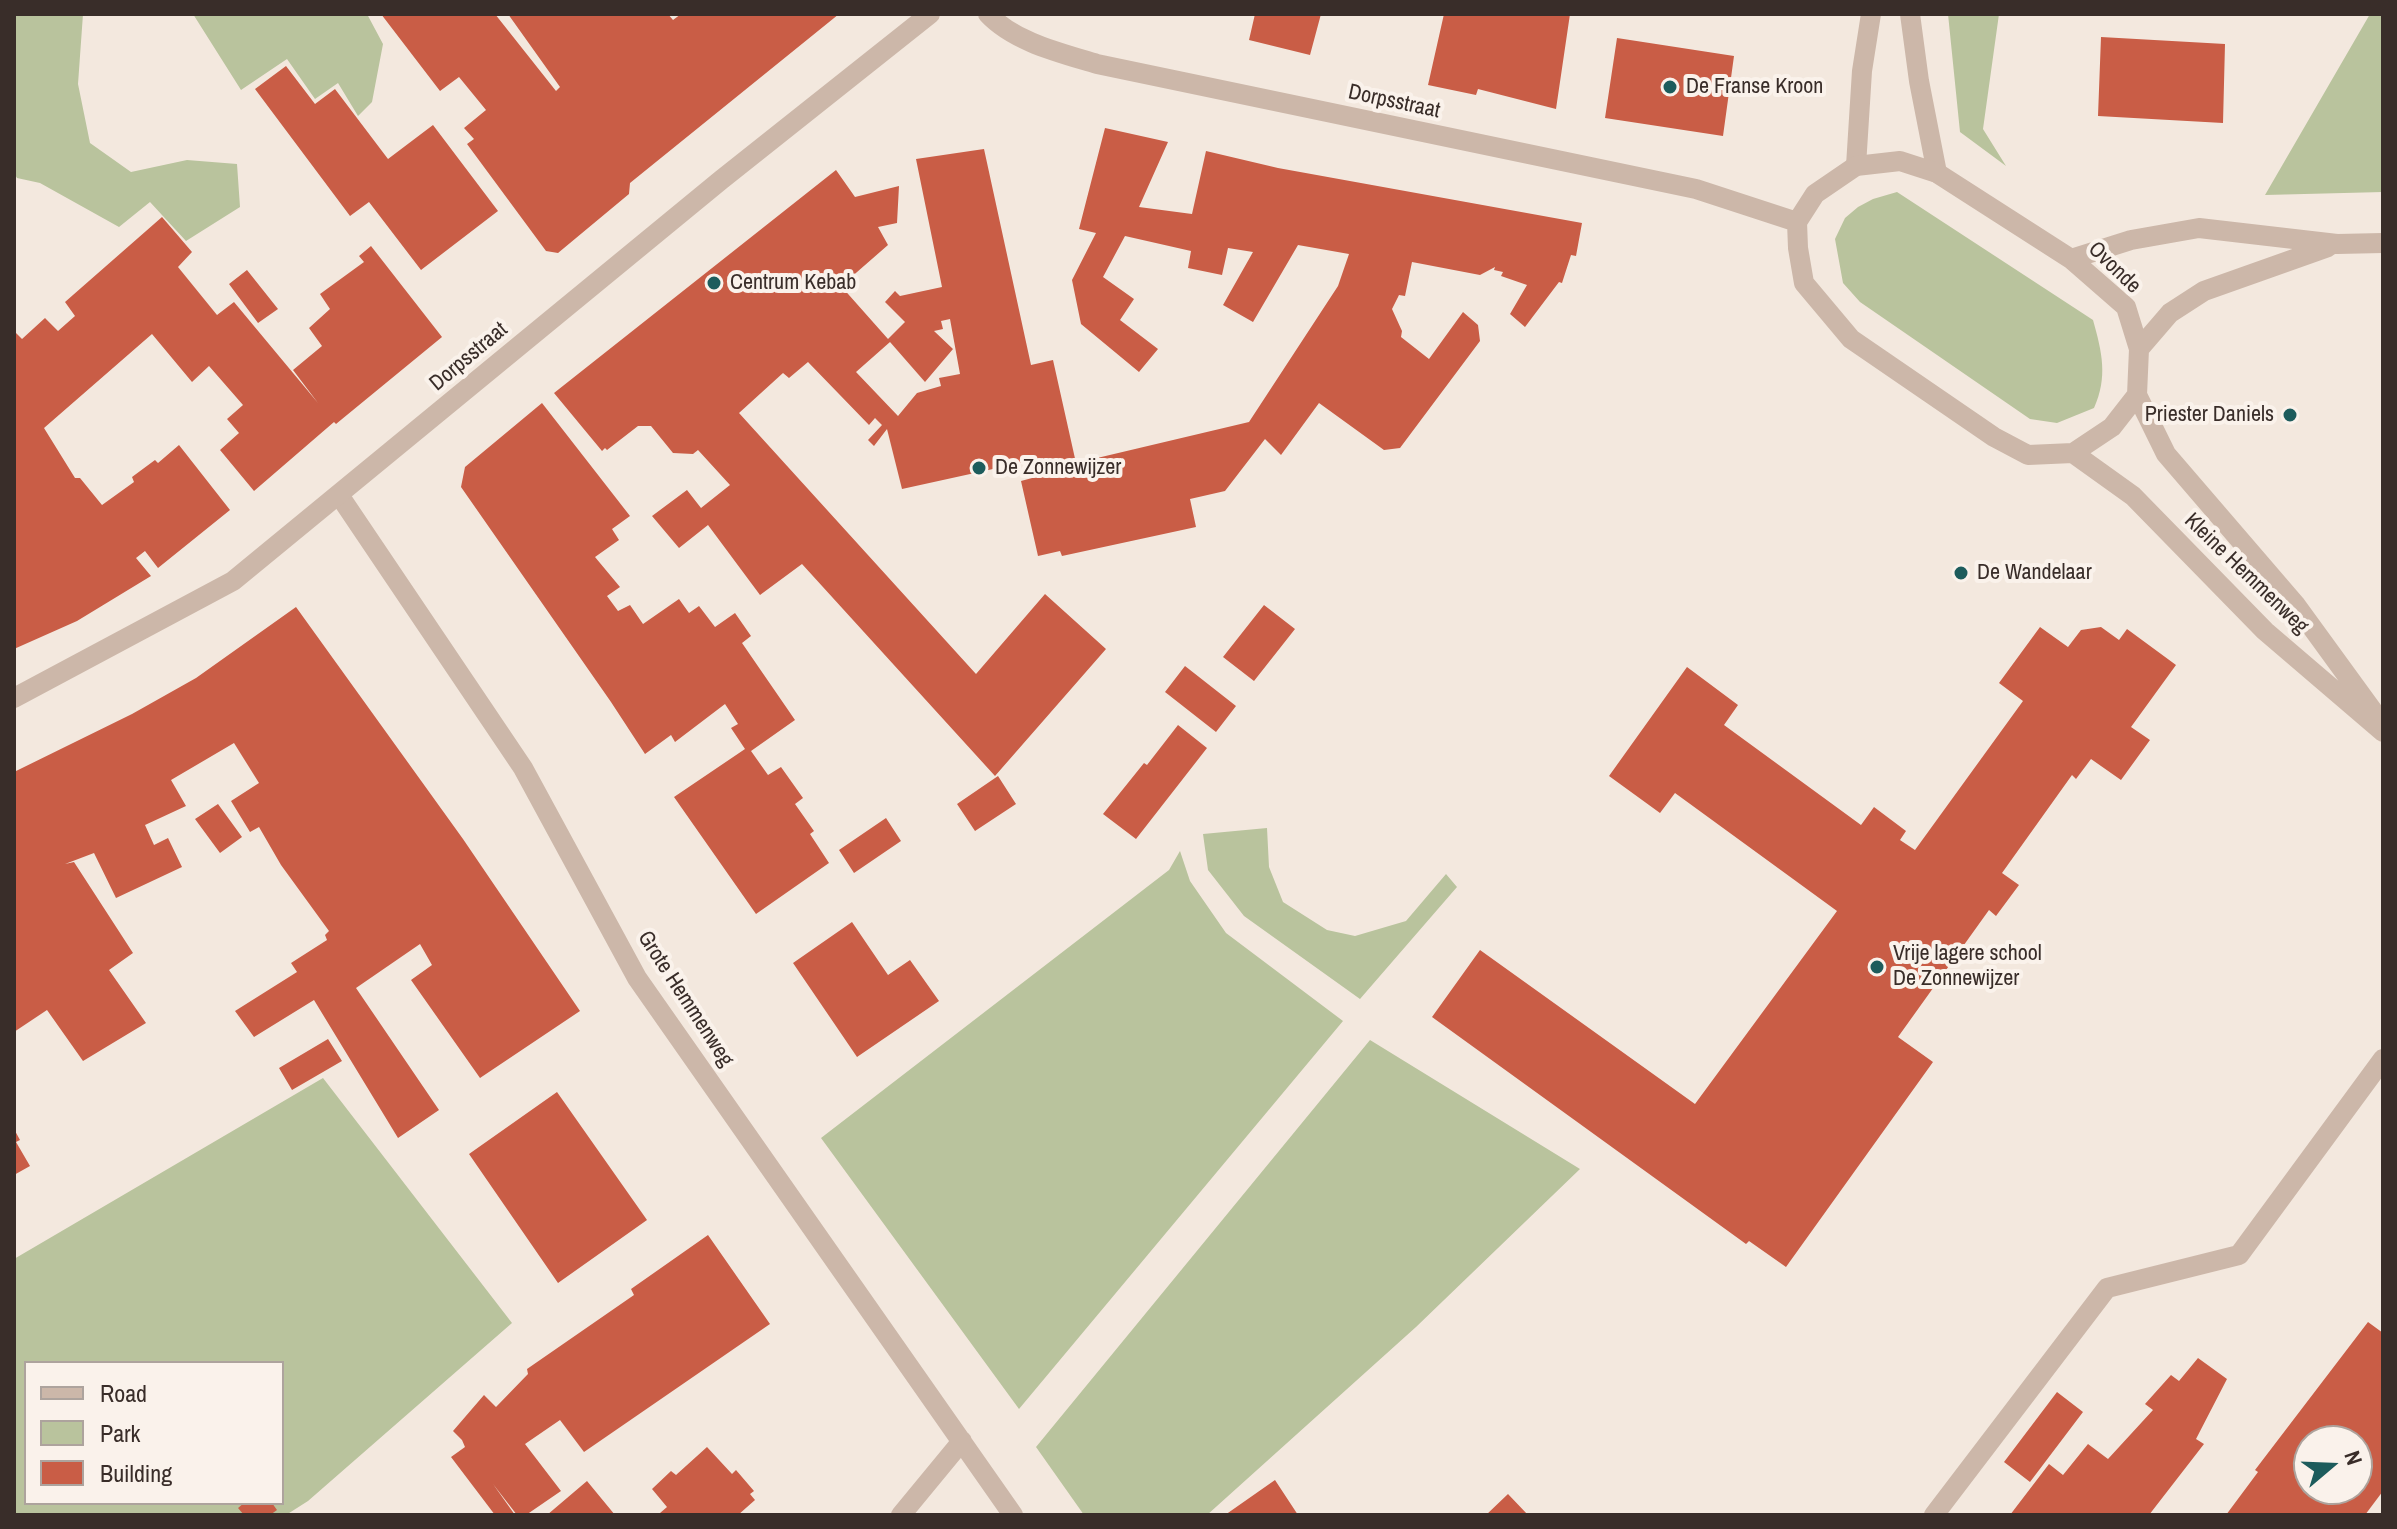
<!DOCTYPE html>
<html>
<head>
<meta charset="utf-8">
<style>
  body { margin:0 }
  #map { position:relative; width:2397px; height:1529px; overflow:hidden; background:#f3e8de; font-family:"Archivo Narrow",sans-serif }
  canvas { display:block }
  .frame { position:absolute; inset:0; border:16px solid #392d29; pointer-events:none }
  .legend { position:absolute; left:24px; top:1361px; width:260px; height:144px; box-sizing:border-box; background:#faf2eb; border:2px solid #ada39d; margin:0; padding:10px 14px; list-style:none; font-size:24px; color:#392d29 }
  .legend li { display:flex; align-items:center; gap:16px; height:40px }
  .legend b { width:40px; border:2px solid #ada39d }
  .north { position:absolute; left:2293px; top:1425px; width:80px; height:80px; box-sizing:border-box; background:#faf2eb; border:2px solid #ada39d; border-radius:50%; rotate:71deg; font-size:22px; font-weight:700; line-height:32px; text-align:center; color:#392d29 }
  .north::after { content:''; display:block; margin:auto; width:28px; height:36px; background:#1d5c5c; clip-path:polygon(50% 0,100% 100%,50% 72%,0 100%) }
</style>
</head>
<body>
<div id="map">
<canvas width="2397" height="1529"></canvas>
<div class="frame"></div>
<ul class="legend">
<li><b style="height:10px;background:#ccb7a9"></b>Road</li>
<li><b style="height:22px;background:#b9c39d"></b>Park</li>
<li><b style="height:22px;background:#c95d46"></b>Building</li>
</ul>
<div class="north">N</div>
</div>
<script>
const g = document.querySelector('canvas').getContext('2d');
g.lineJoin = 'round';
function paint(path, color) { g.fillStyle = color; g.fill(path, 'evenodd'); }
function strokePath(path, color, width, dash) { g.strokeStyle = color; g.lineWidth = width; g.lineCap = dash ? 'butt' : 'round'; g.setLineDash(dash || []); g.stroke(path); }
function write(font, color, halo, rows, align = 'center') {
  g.font = font + ' "Archivo Narrow",sans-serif'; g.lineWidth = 8; g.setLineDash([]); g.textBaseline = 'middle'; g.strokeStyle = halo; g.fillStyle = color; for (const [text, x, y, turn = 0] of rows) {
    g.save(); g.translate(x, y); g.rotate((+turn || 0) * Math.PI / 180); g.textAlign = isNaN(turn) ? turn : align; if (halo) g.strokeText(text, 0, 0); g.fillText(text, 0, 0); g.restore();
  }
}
const green = new Path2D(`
  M 14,14 L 83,14 L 78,84 L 90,143 L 131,172 L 187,160 L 237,164 L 240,207 L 186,241 L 150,202 L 119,227 L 40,183 L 17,178 L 14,173 Z
  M 193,14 L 367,14 L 383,44 L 372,102 L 358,116 L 338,83 L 315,99 L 287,59 L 241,90 Z
  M 1948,14 L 1999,14 L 1983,129 L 2006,166 L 1960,132 Z
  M 2370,14 L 2383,14 L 2383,192 L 2265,195 Z
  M 1897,192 L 2093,320 C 2102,352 2108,377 2094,408 L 2057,423 L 2030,419 L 1860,302 L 1843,283 L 1835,239 L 1845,218 L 1858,207 L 1873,199 Z
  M 1267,828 L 1269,867 L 1283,902 L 1327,930 L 1355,936 L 1406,921 L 1446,874 L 1457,887 L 1360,999 L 1244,916 L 1208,870 L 1203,834 Z
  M 1180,851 L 1190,881 L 1226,933 L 1343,1021 L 1019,1409 L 821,1138 L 1169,870 Z
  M 1370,1040 L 1580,1169 L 1416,1327 L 1207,1515 L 1084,1515 L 1036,1447 Z
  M 323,1078 L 512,1323 L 308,1501 L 286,1515 L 14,1515 L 14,1259 ZM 26,1363 L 282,1363 L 282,1503 L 26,1503 Z`);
const building = new Path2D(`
  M 381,14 L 495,14 L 556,91 L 560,87 L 508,14 L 668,14 L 673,20 L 681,14 L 839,14 L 630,183 L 629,194 L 558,253 L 546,251 L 467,144 L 474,139 L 464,128 L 486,110 L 459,77 L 440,91 Z
  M 1255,14 L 1321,14 L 1310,55 L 1249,40 Z
  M 1444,14 L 1570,14 L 1556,109 L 1478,89 L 1476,95 L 1428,85 Z
  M 2101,37 L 2225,44 L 2223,123 L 2098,116 Z
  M 1617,38 L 1734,56 L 1723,136 L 1605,118 Z
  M 286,66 L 315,104 L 335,89 L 388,159 L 433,125 L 498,211 L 421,270 L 369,202 L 350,216 L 255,89 Z
  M 1105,128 L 1168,142 L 1139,207 L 1192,214 L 1206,151 L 1278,168 L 1582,223 L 1576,256 L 1571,255 L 1562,283 L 1559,282 L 1525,327 L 1510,314 L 1527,285 L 1501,276 L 1503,272 L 1494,270 L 1495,267 L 1480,275 L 1412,262 L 1405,296 L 1399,295 L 1392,309 L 1402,331 L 1401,337 L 1429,359 L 1463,312 L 1478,325 L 1480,341 L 1400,448 L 1384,450 L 1319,403 L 1281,455 L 1265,439 L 1225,491 L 1190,499 L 1196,527 L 1062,556 L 1060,551 L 1038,556 L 1021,481 L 1047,474 L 1043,458 L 902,489 L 887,429 L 874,446 L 868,440 L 882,425 L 875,418 L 869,425 L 808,362 L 789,378 L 783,373 L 739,413 L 976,674 L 1045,594 L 1106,649 L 995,776 L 802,564 L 760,595 L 708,525 L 679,548 L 652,516 L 687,490 L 701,508 L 730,485 L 698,450 L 693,454 L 673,453 L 651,426 L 638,426 L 607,450 L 605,448 L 602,451 L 554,393 L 836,170 L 855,197 L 899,186 L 897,223 L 878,227 L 888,245 L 841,286 L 888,339 L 905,322 L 885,302 L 895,291 L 900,296 L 942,287 L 916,159 L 984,149 L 1031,365 L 1053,360 L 1076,463 L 1249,422 L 1338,286 L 1349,254 L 1298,245 L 1253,322 L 1223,305 L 1253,252 L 1228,248 L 1222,275 L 1188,268 L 1191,251 L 1125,236 L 1103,277 L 1134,299 L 1120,320 L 1158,349 L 1139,372 L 1081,324 L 1072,280 L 1096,233 L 1079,229 ZM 950,319 L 960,374 L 939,378 L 941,386 L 917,393 L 898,416 L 856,372 L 890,342 L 925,382 L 953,349 L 934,331 L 943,329 L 941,321 Z
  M 162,217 L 192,252 L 178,267 L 217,315 L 234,302 L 318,403 L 293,370 L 322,346 L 309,328 L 330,309 L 320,294 L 364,262 L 359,256 L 371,246 L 442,337 L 336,424 L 334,422 L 254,491 L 220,450 L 239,433 L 227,419 L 243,405 L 209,366 L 192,382 L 152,334 L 44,428 L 75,478 L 80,478 L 102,505 L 134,482 L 132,477 L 155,460 L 158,463 L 179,445 L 230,510 L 158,568 L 145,551 L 136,558 L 151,576 L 77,621 L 14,649 L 14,331 L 22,339 L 45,318 L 58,331 L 75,316 L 65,302 Z
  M 247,270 L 278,309 L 258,323 L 229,284 Z
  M 542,403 L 630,516 L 612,529 L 619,540 L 595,557 L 620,587 L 607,596 L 618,611 L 630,605 L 643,624 L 679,599 L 689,613 L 699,606 L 715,627 L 735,613 L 751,636 L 742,643 L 795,720 L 751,751 L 768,775 L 781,767 L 803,798 L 795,804 L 814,831 L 810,834 L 829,863 L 756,914 L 674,797 L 745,749 L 731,728 L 738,724 L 725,704 L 675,742 L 671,735 L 645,754 L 611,702 L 461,487 L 465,467 Z
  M 1264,605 L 1295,629 L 1254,681 L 1223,657 Z
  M 296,607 L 463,839 L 580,1011 L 480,1078 L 411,980 L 432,965 L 420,944 L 356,988 L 439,1110 L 398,1138 L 314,1000 L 254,1037 L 235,1011 L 297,972 L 291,963 L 327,940 L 325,935 L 329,931 L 281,865 L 259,827 L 250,832 L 231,801 L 259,783 L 234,743 L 171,780 L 186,806 L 145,825 L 154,845 L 168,838 L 182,867 L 116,898 L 94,853 L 65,864 L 74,862 L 133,953 L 109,970 L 146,1023 L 83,1061 L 47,1010 L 14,1032 L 14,772 L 132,714 L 196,678 Z
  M 2040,627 L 2068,647 L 2081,630 L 2101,627 L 2119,640 L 2127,629 L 2176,665 L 2131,727 L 2150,740 L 2121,780 L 2091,759 L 2076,779 L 2072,775 L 2002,873 L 2019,885 L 1996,916 L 1989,910 L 1898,1037 L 1933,1062 L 1786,1267 L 1749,1241 L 1746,1244 L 1432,1017 L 1480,950 L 1695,1104 L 1837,911 L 1675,793 L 1660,813 L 1609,776 L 1687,667 L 1738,705 L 1724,725 L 1861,825 L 1874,807 L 1906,831 L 1900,840 L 1915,850 L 2023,701 L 1999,683 Z
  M 1185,666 L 1236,706 L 1216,732 L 1165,692 Z
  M 1178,725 L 1207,748 L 1136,839 L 1103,814 L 1144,763 L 1147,765 Z
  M 998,776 L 1016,804 L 975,831 L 957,804 Z
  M 218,804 L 242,837 L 220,853 L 195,819 Z
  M 886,818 L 901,841 L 854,873 L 839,850 Z
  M 852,922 L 888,975 L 910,960 L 939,1001 L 857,1057 L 793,963 Z
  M 328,1039 L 342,1061 L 292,1090 L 279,1068 Z
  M 557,1092 L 647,1220 L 558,1283 L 469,1154 Z
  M 14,1129 L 20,1140 L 16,1142 L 30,1166 L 14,1175 Z
  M 708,1235 L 770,1324 L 584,1452 L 560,1420 L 525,1444 L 561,1491 L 526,1515 L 517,1515 L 493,1484 L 515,1515 L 495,1515 L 451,1457 L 465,1447 L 462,1440 L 453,1431 L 484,1395 L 496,1407 L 528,1374 L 527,1369 L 634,1295 L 631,1289 Z
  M 2368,1322 L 2383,1333 L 2383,1491 L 2365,1515 L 2226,1515 L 2258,1472 L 2255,1470 ZM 2309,1441 L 2357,1441 L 2357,1489 L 2309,1489 Z
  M 2198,1358 L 2227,1379 L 2196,1439 L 2204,1444 L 2149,1515 L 2010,1515 L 2049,1464 L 2063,1475 L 2088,1444 L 2108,1459 L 2153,1410 L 2145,1404 L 2171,1375 L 2179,1381 Z
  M 2057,1392 L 2083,1412 L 2030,1482 L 2004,1462 Z
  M 707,1447 L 732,1474 L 736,1470 L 754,1491 L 750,1494 L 755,1500 L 738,1515 L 662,1515 L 660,1513 L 667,1507 L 652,1489 L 671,1471 L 676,1475 Z
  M 1275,1480 L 1298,1515 L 1225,1515 Z
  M 587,1481 L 615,1515 L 547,1515 Z
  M 1508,1494 L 1528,1515 L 1486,1515 Z
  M 244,1503 L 272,1503 L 277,1510 L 270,1515 L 244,1515 L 238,1508 Z`);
const service = new Path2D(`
  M 1934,1515 L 2107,1288 L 2239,1255 L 2383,1059`);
const minor = new Path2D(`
  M 1910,14 L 1919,81 L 1937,173
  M 1856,166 L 1862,71 L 1871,14
  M 339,495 L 523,768 L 637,978 L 1013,1515
  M 901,1515 L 962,1441`);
const tertiary = new Path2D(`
  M 988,14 C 1014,42 1061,53 1097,64 L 1696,189 L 1797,222
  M 1900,161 L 1937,173 L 2071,259 L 2126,307 L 2139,349 L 2137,395 L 2112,427 L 2073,453 L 2028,455 L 1994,437 L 1851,339 L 1804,283 L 1798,248 L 1797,222 L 1815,194 L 1856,166 Z
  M 2071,259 L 2131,240 L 2199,228 L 2337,244 L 2383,243
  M 2139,349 L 2170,313 L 2204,291 L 2328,247
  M 2137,395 L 2166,454 L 2295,604 L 2375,714
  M 2073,453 L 2133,496 L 2265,631 L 2383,732
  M 14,698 L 233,581 L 721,180 L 930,14`);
const markers = [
  [1670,87,8,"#1d5c5c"],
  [714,283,8,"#1d5c5c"],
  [2290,415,8,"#1d5c5c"],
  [979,468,8,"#1d5c5c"],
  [1961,573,8,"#1d5c5c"],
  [1877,967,8,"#1d5c5c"]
];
const poiNames = [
  ["De Franse Kroon",1686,87],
  ["Centrum Kebab",730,283],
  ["Priester Daniels",2274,415,"right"],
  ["De Zonnewijzer",995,468],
  ["De Wandelaar",1977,573],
  ["Vrije lagere school",1893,954],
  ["De Zonnewijzer",1893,979]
];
const streetNames = [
  ["Dorpsstraat",1394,102,12],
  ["Ovonde",2114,268,44],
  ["Dorpsstraat",469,357,-40],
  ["Kleine Hemmenweg",2246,574,44],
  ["Grote Hemmenweg",685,999,57]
];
paint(green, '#b9c39d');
paint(building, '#c95d46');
strokePath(service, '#ccb7a9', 20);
strokePath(minor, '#ccb7a9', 20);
strokePath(tertiary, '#ccb7a9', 20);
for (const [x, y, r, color] of markers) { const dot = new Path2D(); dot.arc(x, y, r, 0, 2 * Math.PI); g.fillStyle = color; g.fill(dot); strokePath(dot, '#faf2eb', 3); }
write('22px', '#392d29', '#faf2eb', poiNames, 'left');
write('22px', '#392d29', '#faf2eb', streetNames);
</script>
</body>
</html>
